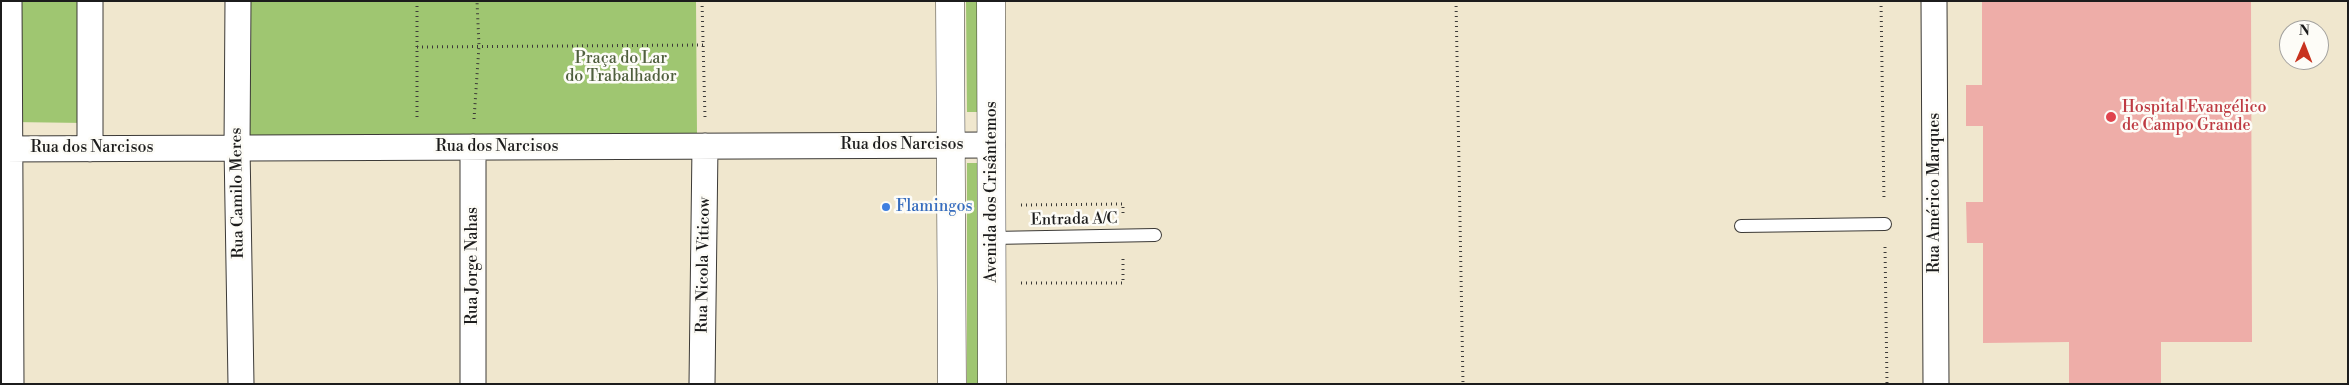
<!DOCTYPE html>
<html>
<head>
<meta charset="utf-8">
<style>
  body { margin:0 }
  #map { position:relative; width:2349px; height:385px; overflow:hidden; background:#f0e7ce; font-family:"Libre Bodoni",serif }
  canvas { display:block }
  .frame { position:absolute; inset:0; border:2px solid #1c1c1c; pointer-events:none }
  .north { position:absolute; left:2279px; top:20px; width:50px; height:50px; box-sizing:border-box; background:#fdfcf7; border:1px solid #a3a29f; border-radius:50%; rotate:1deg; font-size:14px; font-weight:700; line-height:20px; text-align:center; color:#1c1c1c }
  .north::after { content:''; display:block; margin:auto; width:18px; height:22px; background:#c8321e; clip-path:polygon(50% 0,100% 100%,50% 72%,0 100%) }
</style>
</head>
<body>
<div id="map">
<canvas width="2349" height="385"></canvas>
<div class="frame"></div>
<div class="north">N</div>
</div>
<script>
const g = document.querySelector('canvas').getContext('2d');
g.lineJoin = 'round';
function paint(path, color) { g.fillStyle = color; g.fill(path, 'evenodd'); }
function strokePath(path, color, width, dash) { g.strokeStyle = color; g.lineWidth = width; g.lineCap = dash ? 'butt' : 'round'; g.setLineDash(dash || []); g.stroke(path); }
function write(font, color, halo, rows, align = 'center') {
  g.font = font + ' "Libre Bodoni",serif'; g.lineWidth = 5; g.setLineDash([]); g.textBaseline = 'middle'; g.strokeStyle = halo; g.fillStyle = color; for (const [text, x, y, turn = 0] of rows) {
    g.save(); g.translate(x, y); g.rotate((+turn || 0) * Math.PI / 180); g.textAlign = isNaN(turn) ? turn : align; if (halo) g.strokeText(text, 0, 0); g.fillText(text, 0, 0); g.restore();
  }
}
const green = new Path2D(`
  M 12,1 L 85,1 L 85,123 L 12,122 Z
  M 251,1 L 696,1 L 697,134 L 249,136 Z
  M 966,1 L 979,1 L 979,112 L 967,112 Z
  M 967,163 L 978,163 L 979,384 L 967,384 Z`);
const building = new Path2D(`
  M 1982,1 L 2251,1 L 2252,342 L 2161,342 L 2161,384 L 2069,384 L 2069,342 L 1983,343 L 1983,243 L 1967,243 L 1966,202 L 1983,202 L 1983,126 L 1966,126 L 1966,85 L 1982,85 Z`);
const path = new Path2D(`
  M 417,1 L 417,119
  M 702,1 L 705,118
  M 1456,1 L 1463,384
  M 1881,1 L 1884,201
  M 417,47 L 705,45
  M 474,119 L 479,46 L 477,1
  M 1021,205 L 1123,204 L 1123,213
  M 1885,247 L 1887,384
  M 1021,283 L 1123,283 L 1123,259`);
const lane = new Path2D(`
  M 1741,226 L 1885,224
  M 992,238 L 1155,235`);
const street = new Path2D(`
  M 9,1 L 11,384
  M 90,1 L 90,149
  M 238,1 L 237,147 L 241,384
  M 1934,1 L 1936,384
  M 473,147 L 473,384
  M 1,149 L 992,145
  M 702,384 L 705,146`);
const secondary = new Path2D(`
  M 950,1 L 952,384
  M 991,1 L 992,384`);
const markers = [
  [2111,117,6,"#e0444e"],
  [886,207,5,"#3f7fe0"]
];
const parkNames = [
  ["Praça do Lar",621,59],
  ["do Trabalhador",621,77]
];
const healthNames = [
  ["Hospital Evangélico",2122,108],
  ["de Campo Grande",2122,126]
];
const streetNames = [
  ["Rua dos Narcisos",902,145],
  ["Rua dos Narcisos",497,147],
  ["Rua dos Narcisos",92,148],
  ["Avenida dos Crisântemos",992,192,-90],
  ["Rua Camilo Meres",238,193,-91],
  ["Rua Américo Marques",1935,193,-90],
  ["Entrada A/C",1074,220,-1],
  ["Rua Nicola Viticow",704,265,-89],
  ["Rua Jorge Nahas",473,266,-90]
];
const shopNames = [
  ["Flamingos",896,207]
];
paint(green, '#9fc671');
paint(building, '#eeada8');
strokePath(lane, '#3c3a37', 14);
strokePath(street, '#3c3a37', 27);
strokePath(secondary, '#3c3a37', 29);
strokePath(path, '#3c3a37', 3, [1, 4]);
strokePath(lane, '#fff', 12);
strokePath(street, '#fff', 25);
strokePath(secondary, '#fff', 28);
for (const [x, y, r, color] of markers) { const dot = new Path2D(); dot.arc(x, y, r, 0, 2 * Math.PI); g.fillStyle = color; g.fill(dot); strokePath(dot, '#fdfcf7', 2); }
write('16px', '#50603e', '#fdfcf7', parkNames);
write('16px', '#be3a42', '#fdfcf7', healthNames, 'left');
write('16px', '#1c1c1c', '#fdfcf7', streetNames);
write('16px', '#366cbe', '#fdfcf7', shopNames, 'left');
</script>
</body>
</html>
